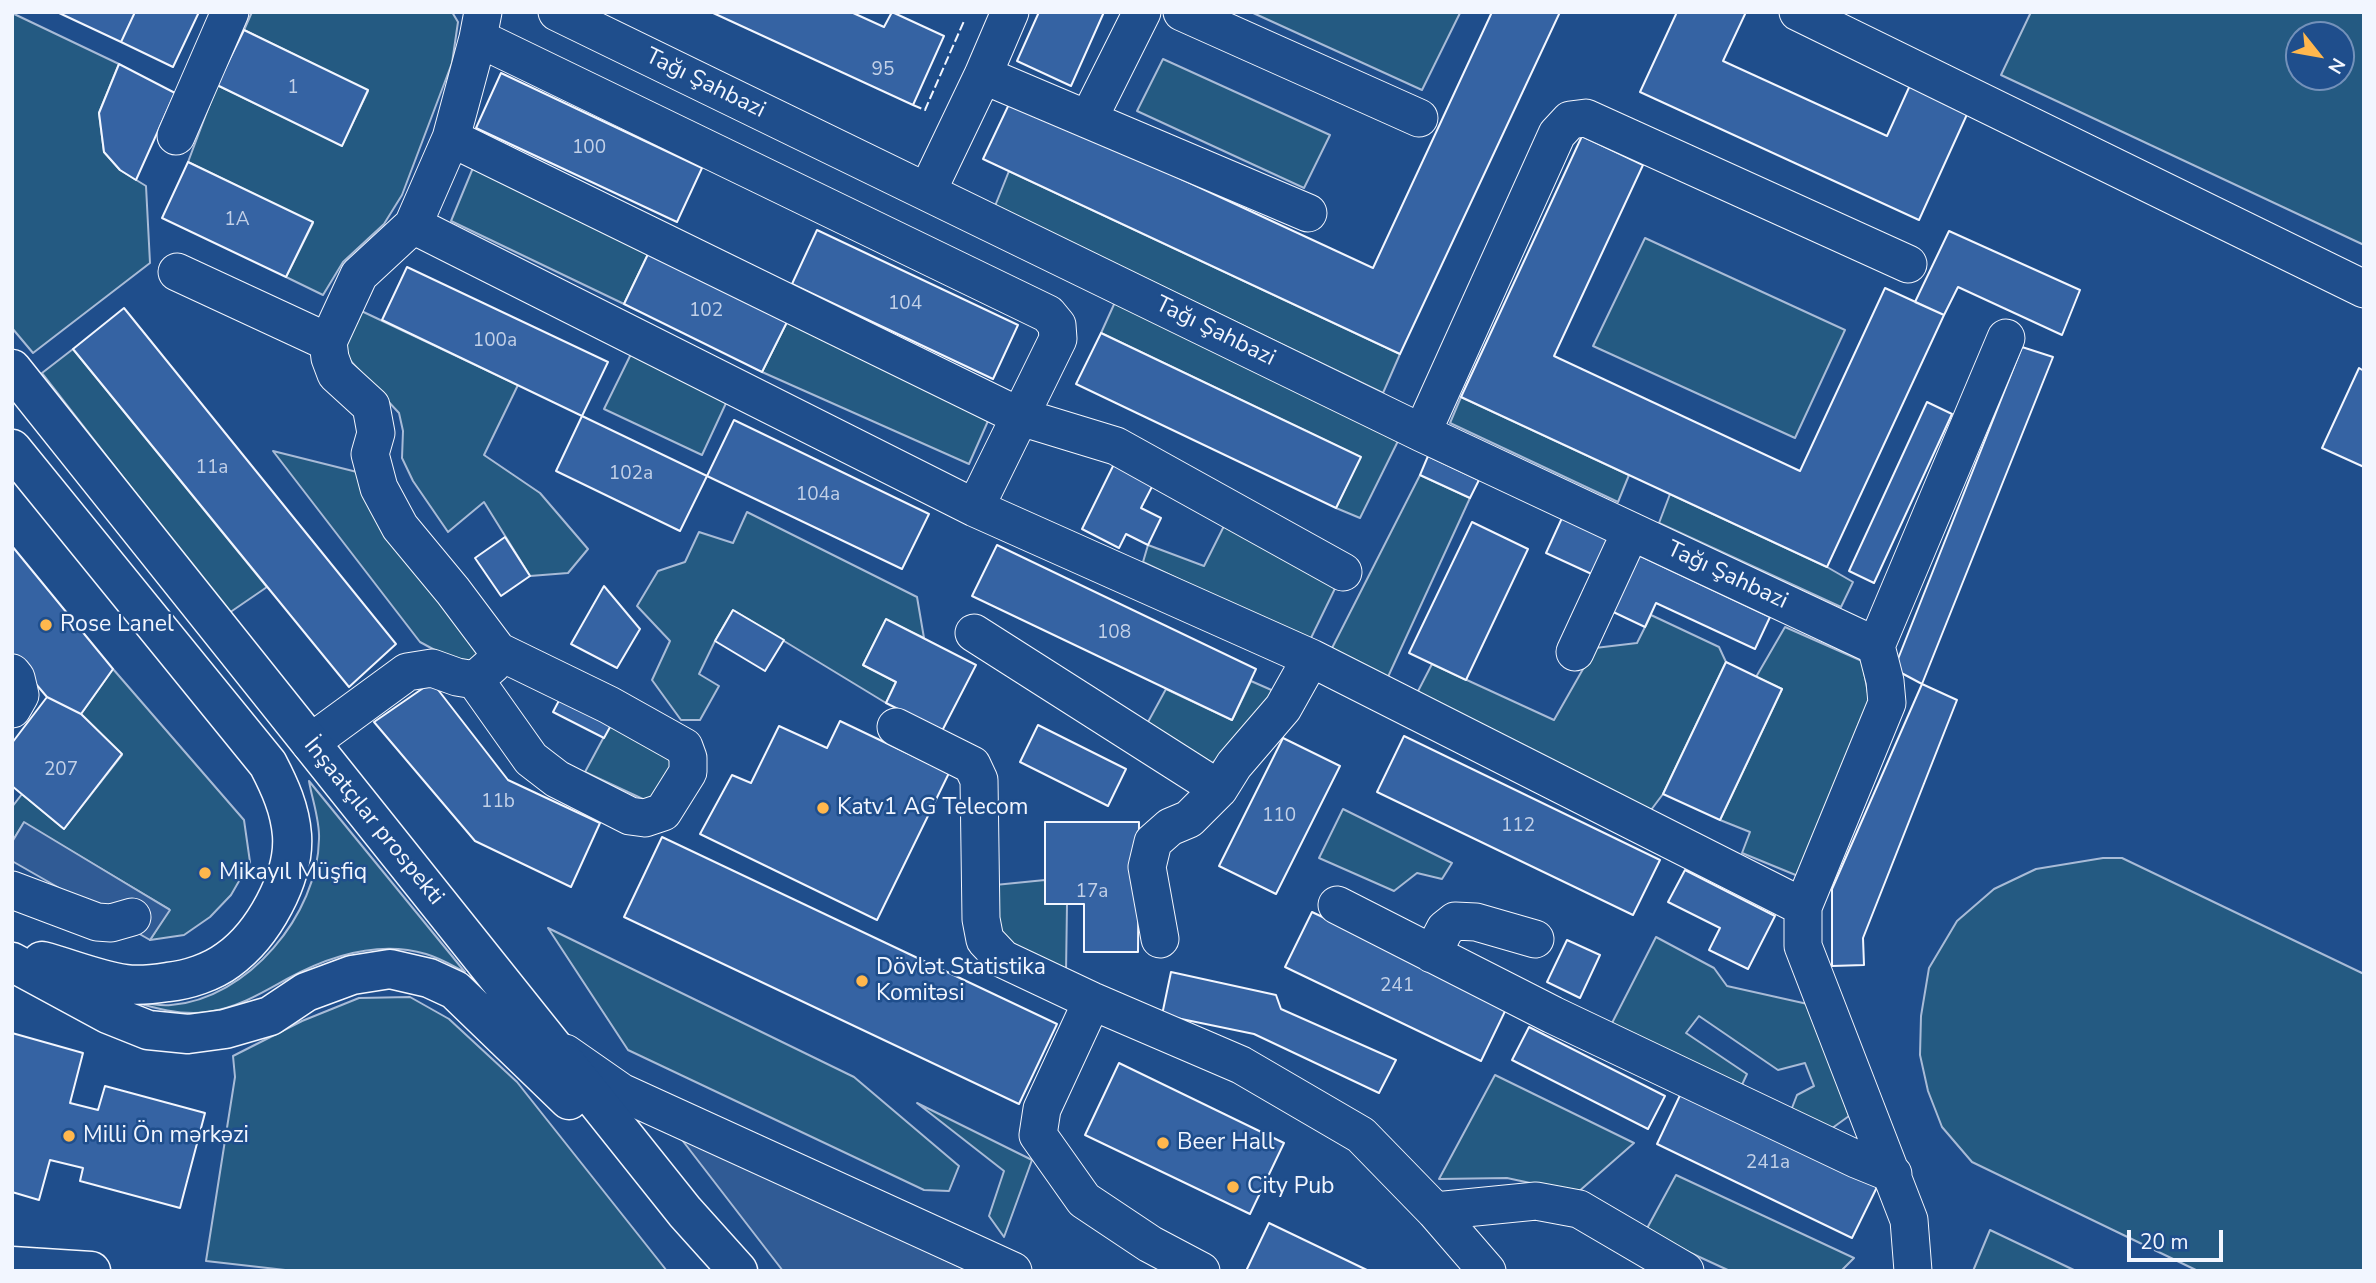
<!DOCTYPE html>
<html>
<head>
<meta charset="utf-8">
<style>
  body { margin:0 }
  #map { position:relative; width:2376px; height:1283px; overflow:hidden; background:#1f4e8c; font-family:"Nunito Sans",sans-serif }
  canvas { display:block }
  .frame { position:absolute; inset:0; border:14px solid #f2f6ff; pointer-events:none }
  .north { position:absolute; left:2285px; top:21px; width:70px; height:70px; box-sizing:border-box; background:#1f4e8c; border:2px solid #7391ba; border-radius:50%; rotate:121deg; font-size:19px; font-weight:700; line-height:28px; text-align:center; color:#f2f6ff }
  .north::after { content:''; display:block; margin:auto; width:24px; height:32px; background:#ffb74d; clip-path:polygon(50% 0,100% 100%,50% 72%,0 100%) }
  .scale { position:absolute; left:2127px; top:1230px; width:96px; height:32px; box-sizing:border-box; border:4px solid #f2f6ff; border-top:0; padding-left:9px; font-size:21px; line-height:24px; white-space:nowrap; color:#f2f6ff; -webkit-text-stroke:5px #1f4e8c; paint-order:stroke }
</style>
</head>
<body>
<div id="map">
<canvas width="2376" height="1283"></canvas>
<div class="frame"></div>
<div class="north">N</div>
<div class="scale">20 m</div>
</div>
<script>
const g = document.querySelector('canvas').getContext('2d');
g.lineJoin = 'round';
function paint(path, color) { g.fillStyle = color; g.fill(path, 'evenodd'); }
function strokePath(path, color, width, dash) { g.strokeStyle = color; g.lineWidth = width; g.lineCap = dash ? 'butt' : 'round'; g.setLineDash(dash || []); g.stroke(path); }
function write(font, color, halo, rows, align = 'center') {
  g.font = font + ' "Nunito Sans",sans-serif'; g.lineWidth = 5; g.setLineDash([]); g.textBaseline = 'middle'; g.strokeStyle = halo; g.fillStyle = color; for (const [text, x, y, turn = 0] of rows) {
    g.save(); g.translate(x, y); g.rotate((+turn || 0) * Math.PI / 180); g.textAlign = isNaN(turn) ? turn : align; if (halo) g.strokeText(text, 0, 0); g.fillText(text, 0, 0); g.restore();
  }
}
const green = new Path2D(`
  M 252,12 L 452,12 L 458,22 L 452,63 L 402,195 L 384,224 L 343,262 L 323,295 L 286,277 L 313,223 L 188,162 L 217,85 L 342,145 L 368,91 L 244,30 Z
  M 1251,12 L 1460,12 L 1460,13 L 1422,90 Z
  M 2031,12 L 2364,12 L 2364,245 L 2001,75 ZM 2299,35 L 2341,35 L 2341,77 L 2299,77 Z
  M 12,13 L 119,64 L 99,113 L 104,152 L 120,170 L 146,186 L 150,263 L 33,353 L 12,328 Z
  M 1163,59 L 1330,135 L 1304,188 L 1137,111 Z
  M 475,163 L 650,250 L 624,304 L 451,221 Z
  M 1009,171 L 1400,354 L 1383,393 L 995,206 Z
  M 1645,238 L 1845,330 L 1795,438 L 1593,346 Z
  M 1116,300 L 1400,437 L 1360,518 L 1336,508 L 1360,457 L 1101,333 Z
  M 355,308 L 518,385 L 484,455 L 540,493 L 588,549 L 568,573 L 530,576 L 484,502 L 448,532 L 413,481 L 402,458 L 403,431 L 399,413 L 345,355 L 345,338 Z
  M 789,318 L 988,421 L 969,464 L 762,372 Z
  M 73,349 L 267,587 L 229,613 L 42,373 Z
  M 631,354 L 727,401 L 702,455 L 604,409 Z
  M 1461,397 L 1629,475 L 1618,502 L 1450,423 Z
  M 273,451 L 361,473 L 501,644 L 468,668 L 420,642 Z
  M 1420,475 L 1470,498 L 1387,679 L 1331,650 Z
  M 1670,494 L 1827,567 L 1853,582 L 1841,607 L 1659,523 Z
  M 747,512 L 917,597 L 924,638 L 886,620 L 863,665 L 896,682 L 886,703 L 733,610 L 715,641 L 699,674 L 719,686 L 700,720 L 681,720 L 652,680 L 670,641 L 637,606 L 658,571 L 685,562 L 699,532 L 733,543 Z
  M 1228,518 L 1343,572 L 1309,642 L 1143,562 L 1148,545 L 1204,566 Z
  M 1651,615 L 1719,647 L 1726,662 L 1663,794 L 1651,810 L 1415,697 L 1432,664 L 1554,720 L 1595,648 L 1637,643 Z
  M 1785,627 L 1862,661 L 1870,704 L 1798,876 L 1742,853 L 1750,832 L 1720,820 L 1782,689 L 1756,677 Z
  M 113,669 L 244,820 L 250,862 L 231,895 L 210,917 L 184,935 L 150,940 L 169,909 L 24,823 L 12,842 L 12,807 L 22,794 L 64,829 L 122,755 L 81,714 Z
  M 1251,681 L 1276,692 L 1252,726 L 1203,772 L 1142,733 L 1166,689 L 1232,720 Z
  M 620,707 L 684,759 L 660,807 L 585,772 Z
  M 309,781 L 465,972 C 453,966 440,958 426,954 C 378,940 329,956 287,979 C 262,993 237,1008 208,1012 C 179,1016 151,1007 124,999 C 138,1001 156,1007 171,1005 C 248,999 318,914 319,839 C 320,821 312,799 309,781 Z
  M 1343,809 L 1452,863 L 1442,879 L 1417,873 L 1394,891 L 1319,858 Z
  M 2103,858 L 2122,858 L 2364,974 L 2364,1271 L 2198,1271 L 1972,1162 L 1942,1127 L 1928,1091 L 1920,1055 L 1921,1016 L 1929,968 L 1957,921 L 1994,889 L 2036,869 Z
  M 1045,880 L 1045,904 L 1067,904 L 1066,973 L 1008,948 L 991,923 L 995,885 Z
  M 548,928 L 854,1077 L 959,1166 L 949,1191 L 924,1190 L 628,1050 Z
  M 1656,937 L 1714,968 L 1727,986 L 1812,1005 L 1849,1116 L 1824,1134 L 1790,1113 L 1797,1095 L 1814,1086 L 1805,1063 L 1778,1070 L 1699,1016 L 1686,1033 L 1747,1074 L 1740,1089 L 1610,1027 Z
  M 410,997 L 449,1019 L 517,1082 L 667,1271 L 294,1271 L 206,1261 L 235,1077 L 233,1056 L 302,1021 L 359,998 Z
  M 1495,1075 L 1634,1143 L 1577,1193 L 1507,1178 L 1439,1179 Z
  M 917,1103 L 1032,1160 L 1004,1237 L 989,1216 L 1004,1171 Z
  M 1676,1175 L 1854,1258 L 1841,1271 L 1730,1271 L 1645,1232 Z
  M 1990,1230 L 2076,1271 L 1973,1271 Z`);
const parking = new Path2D(`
  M 24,822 L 170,910 L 150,940 L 12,861 L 12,842 Z
  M 679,1136 L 969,1271 L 783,1271 Z`);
const building = new Path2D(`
  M 57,12 L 135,12 L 121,42 Z
  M 135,12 L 199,12 L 173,67 L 121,42 Z
  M 711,12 L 851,12 L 884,27 L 892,12 L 944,36 L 913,105 Z
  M 1039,12 L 1104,12 L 1071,86 L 1017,61 Z
  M 1492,12 L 1560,12 L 1400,354 L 983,159 L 1011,100 L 1373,268 Z
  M 1677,12 L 1746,12 L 1723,61 L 1887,136 L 1911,83 L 1969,110 L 1919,220 L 1640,92 Z
  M 244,30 L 368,90 L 342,146 L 217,85 Z
  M 119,64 L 175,93 L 136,180 L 120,170 L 104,152 L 99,113 Z
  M 501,73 L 702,168 L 677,222 L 476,128 Z
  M 1582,136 L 1643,165 L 1554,356 L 1800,471 L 1885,288 L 1944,315 L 1827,567 L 1461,397 Z
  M 188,162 L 313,222 L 286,277 L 162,218 Z
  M 817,230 L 1018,325 L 993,379 L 792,284 Z
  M 1949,231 L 2080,290 L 2062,335 L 1958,287 L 1944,315 L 1915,302 Z
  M 650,250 L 789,318 L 762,372 L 624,304 Z
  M 407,267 L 608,362 L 582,416 L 382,320 Z
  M 124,308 L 396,644 L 349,687 L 73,349 Z
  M 1101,333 L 1361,457 L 1336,508 L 1076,384 Z
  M 2022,347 L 2053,357 L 1922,684 L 1894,669 Z
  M 2359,368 L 2364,371 L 2364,467 L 2322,448 Z
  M 1927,402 L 1952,414 L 1874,583 L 1849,571 Z
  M 582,416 L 707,476 L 680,531 L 556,471 Z
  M 734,420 L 929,514 L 902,569 L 707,476 Z
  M 1428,456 L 1479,480 L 1470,498 L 1420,475 Z
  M 1117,458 L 1157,477 L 1141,508 L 1161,518 L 1148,545 L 1126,534 L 1119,548 L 1082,529 Z
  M 1562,518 L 1612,541 L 1596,576 L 1546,553 Z
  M 1472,522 L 1528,549 L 1466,680 L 1409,653 Z
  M 505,537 L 530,576 L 501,596 L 475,558 Z
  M 997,545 L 1256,669 L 1232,720 L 972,596 Z
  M 12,546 L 113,669 L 81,714 L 47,697 L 12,656 Z
  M 1634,553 L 1770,617 L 1755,649 L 1656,603 L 1645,627 L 1607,609 Z
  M 604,586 L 640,629 L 617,668 L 571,644 Z
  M 733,610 L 784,640 L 765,671 L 715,641 Z
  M 886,619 L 976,665 L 942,731 L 886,703 L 896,682 L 863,665 Z
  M 1726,662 L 1782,689 L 1720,820 L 1663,794 Z
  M 432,682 L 508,780 L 600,823 L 571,887 L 475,841 L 374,722 Z
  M 1922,684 L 1957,700 L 1863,938 L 1864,965 L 1832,966 L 1832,889 Z
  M 564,691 L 615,718 L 604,738 L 553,712 Z
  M 47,697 L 81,714 L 122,754 L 64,829 L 12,786 L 12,743 Z
  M 840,721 L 949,773 L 877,920 L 700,834 L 732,775 L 751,783 L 779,726 L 827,748 Z
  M 1038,725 L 1126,769 L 1108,806 L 1020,762 Z
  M 1404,736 L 1660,860 L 1633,915 L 1377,792 Z
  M 1283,738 L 1340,766 L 1276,894 L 1219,866 Z
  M 1045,822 L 1139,822 L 1138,952 L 1084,952 L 1084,904 L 1045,904 Z
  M 662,837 L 1057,1024 L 1019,1104 L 624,917 Z
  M 1685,870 L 1775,916 L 1748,969 L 1709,950 L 1720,928 L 1668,902 Z
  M 1312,912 L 1508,1005 L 1481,1061 L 1285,967 Z
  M 1567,940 L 1600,955 L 1580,998 L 1547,982 Z
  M 1171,972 L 1276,995 L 1281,1009 L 1396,1060 L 1379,1093 L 1254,1034 L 1162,1015 Z
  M 1529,1027 L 1665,1096 L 1648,1129 L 1512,1060 Z
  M 12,1033 L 83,1053 L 70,1103 L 98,1110 L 105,1086 L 205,1113 L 180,1208 L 80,1181 L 83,1168 L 50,1160 L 39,1200 L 12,1192 Z
  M 1119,1063 L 1284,1143 L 1250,1214 L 1085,1135 Z
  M 1683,1089 L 1879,1183 L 1852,1238 L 1657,1144 Z
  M 1269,1223 L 1369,1271 L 1246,1271 Z`);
const minor = new Path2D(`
  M 557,12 L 1422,433 L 1876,646
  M 1182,12 L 1419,118
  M 1798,12 L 2364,289
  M 478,38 L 1048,314 L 1057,325 L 1058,339 L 975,508
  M 983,75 L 1308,213
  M 1089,118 L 1142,12
  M 176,136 L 230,12
  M 451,138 L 1021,417 L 1116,446 L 1343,572
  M 927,192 L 983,75 L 1010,12
  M 413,225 L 975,508 L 1311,658 L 1803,907
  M 177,272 L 328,342
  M 1422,433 L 1557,134 L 1570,120 L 1586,118 L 1908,264
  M 974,633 L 1219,789
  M 1575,652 L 1631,531
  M 12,673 L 16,678 L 20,695 L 12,709
  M 475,680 L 531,759 L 557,779 L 630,816 L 645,818 L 663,812 L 688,772 L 688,758 L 684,747 L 609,705 L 498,651 L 453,591 L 400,527 L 379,488 L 370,454 L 376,433 L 371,406 L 336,374 L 330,358 L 328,342 L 359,275 L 413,225 L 451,138 L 478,38 L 483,12
  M 896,727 L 972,765 L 979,780 L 981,919 L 985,940 L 1003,959 L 1092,1001 L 1241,1065 L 1361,1135 L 1435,1211 L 1487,1271
  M 310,743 L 407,672 L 432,668 L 457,677 L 475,680 L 493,664
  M 12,890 L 97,922 L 111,923 L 132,917
  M 1337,905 L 1553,1015 L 1856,1159 L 1893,1174
  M 1160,939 L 1147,867 L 1153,842 L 1170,827 L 1189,819 L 1219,789 L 1234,765 L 1283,708 L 1311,658
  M 1432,954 L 1445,929 L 1455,921 L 1476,922 L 1535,939
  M 1092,1001 L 1042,1109 L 1038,1135 L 1084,1200 L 1150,1244 L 1201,1271
  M 565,1053 L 621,1092 L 1013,1271
  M 1435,1211 L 1536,1201 L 1579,1209 L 1685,1271
  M 1913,1271 L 1909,1220 L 1803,946 L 1803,907 L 1887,703 L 1885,681 L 1876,646 L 2006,338`);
const major = new Path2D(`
  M 12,369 L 685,1212 L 738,1271
  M 12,449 L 268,764 C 280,787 290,809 292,835 C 295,878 263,935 228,960 C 212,972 188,980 168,982 C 155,984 138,986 125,984 C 97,980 69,968 42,961
  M 12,962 L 108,1014 L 148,1030 L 188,1034 L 225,1029 L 270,1016 L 306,992 L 352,975 L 390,969 L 429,978 L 455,990 L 569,1100
  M 12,1266 L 91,1271`);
const fence = new Path2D(`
  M 913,105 L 925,110 L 964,21`);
const markers = [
  [46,625,7,"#ffb74d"],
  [823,808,7,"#ffb74d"],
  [205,873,7,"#ffb74d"],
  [862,981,7,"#ffb74d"],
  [69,1136,7,"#ffb74d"],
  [1163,1143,7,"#ffb74d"],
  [1233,1187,7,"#ffb74d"]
];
const numberNames = [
  ["95",883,70],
  ["1",293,88],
  ["100",589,148],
  ["1А",237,220],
  ["104",905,304],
  ["102",706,311],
  ["100а",495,341],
  ["11a",212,468],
  ["102а",631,474],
  ["104а",818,495],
  ["108",1114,633],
  ["207",61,770],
  ["11b",498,802],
  ["110",1279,816],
  ["112",1518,826],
  ["17a",1092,892],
  ["241",1397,986],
  ["241a",1768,1163]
];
const streetNames = [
  ["Tağı Şahbazi",705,84,26],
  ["Tağı Şahbazi",1215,332,26],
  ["Tağı Şahbazi",1727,576,25],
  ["İnşaatçılar prospekti",373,822,51]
];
const poiNames = [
  ["Rose Lanel",60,625],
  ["Katv1 AG Telecom",837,808],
  ["Mikayıl Müşfiq",219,873],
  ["Dövlət Statistika",876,968],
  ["Komitəsi",876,994],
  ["Milli Ön mərkəzi",83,1136],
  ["Beer Hall",1177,1143],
  ["City Pub",1247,1187]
];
paint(green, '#245a82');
strokePath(green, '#a8bbd7', 2);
paint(parking, '#305b95');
strokePath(parking, '#a8bbd7', 2);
paint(building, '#3563a3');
strokePath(building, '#f2f6ff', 2);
strokePath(minor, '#f2f6ff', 39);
strokePath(major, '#f2f6ff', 41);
strokePath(minor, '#1f4e8c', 37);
strokePath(major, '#1f4e8c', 38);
strokePath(fence, '#f2f6ff', 2, [9, 3.5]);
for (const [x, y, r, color] of markers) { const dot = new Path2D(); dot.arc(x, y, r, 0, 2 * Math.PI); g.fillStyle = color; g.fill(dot); strokePath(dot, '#1f4e8c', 2.5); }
write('19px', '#c3d1e8', null, numberNames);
write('23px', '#f2f6ff', '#1f4e8c', streetNames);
write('23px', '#f2f6ff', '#1f4e8c', poiNames, 'left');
</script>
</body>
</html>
